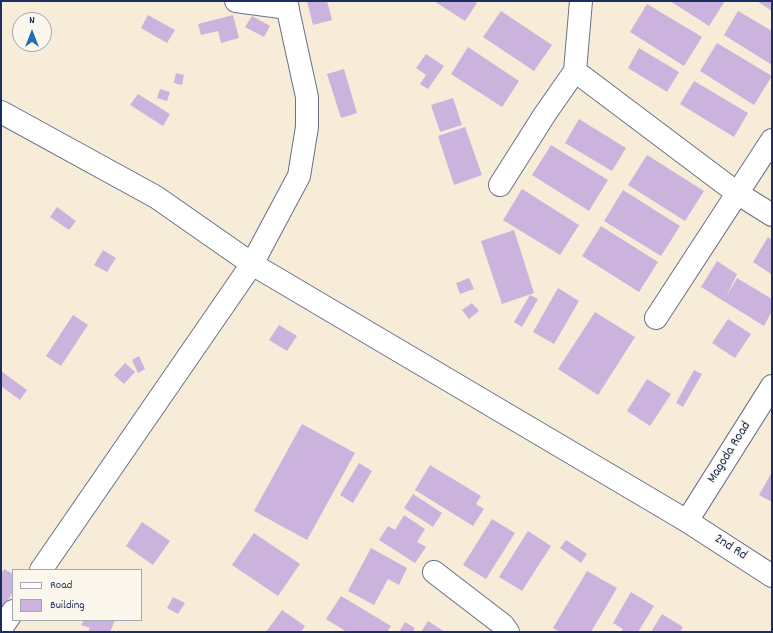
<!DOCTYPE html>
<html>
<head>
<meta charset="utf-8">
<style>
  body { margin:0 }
  #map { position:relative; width:773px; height:633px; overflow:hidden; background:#f7ecd8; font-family:Dekko,sans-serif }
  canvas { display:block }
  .frame { position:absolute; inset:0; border:2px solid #1b2f5e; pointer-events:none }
  .legend { position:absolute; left:12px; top:569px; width:130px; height:52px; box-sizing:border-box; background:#fbf7ec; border:1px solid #a1a7b3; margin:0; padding:5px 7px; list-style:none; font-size:12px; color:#1b2f5e }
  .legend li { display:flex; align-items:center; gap:8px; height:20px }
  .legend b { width:20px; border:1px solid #a1a7b3 }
  .north { position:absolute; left:12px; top:12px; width:40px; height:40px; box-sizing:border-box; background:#fbf7ec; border:1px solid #a1a7b3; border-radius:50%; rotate:0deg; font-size:11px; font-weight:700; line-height:16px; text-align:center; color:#1b2f5e }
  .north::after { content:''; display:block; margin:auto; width:14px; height:18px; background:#1f6fb2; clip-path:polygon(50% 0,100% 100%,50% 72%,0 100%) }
</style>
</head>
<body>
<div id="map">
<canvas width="773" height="633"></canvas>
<div class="frame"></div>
<ul class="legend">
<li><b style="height:5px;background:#fff"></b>Road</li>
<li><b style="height:11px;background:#ccb3de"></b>Building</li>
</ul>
<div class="north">N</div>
</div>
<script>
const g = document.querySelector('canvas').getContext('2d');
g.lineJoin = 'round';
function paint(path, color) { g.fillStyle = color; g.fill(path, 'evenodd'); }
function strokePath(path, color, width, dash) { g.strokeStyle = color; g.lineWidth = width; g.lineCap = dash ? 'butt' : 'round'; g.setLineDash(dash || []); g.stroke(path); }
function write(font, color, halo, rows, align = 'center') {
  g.font = font + ' Dekko,sans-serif'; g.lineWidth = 3; g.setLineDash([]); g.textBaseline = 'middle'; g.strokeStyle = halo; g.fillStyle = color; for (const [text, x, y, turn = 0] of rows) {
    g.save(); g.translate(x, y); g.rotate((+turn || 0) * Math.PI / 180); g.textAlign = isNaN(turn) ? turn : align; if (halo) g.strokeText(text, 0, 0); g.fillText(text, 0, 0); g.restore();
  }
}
const building = new Path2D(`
  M 307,1 L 327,1 L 332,20 L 313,25 Z
  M 434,1 L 475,1 L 477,3 L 465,21 Z
  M 670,1 L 725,1 L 709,26 Z
  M 757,1 L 772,1 L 772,11 Z
  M 647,4 L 702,37 L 684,66 L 630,32 Z
  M 501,11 L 552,45 L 534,71 L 483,37 Z
  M 738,11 L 772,31 L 772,65 L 724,35 Z
  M 148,15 L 175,30 L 167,43 L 141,28 Z
  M 233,15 L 239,38 L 221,43 L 218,31 L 201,35 L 198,24 Z
  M 252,16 L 270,26 L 264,37 L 245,27 Z
  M 717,43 L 772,76 L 754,105 L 700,71 Z
  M 468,47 L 519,81 L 502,107 L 451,74 Z
  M 639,48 L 679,72 L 667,92 L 628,68 Z
  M 426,54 L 444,66 L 428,89 L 420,84 L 426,75 L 416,68 Z
  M 344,69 L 357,113 L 341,118 L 327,74 Z
  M 176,73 L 184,75 L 182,85 L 174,83 Z
  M 694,81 L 748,113 L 734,137 L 680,104 Z
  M 160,89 L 170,92 L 167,101 L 157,98 Z
  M 138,94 L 170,114 L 163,126 L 130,105 Z
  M 453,98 L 462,125 L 440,132 L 431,105 Z
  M 579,119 L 626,148 L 612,171 L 565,143 Z
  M 465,127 L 482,175 L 454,185 L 438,136 Z
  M 551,145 L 608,180 L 589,211 L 532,175 Z
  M 647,155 L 704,191 L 685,221 L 628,185 Z
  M 522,189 L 579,225 L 560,255 L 503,220 Z
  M 623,190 L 680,226 L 661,256 L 604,221 Z
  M 57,207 L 76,221 L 69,230 L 50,217 Z
  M 601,226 L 658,262 L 639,292 L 582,256 Z
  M 514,230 L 534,293 L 502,304 L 481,241 Z
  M 768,237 L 772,240 L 771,274 L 753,262 Z
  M 103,250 L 116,258 L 107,272 L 94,265 Z
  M 717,261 L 737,274 L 726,297 L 737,278 L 772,299 L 772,311 L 764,326 L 701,287 Z
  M 469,278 L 474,289 L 460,294 L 456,283 Z
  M 558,288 L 579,301 L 554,344 L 533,332 Z
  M 530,295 L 538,299 L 522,327 L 514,322 Z
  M 472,303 L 479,311 L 469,319 L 462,310 Z
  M 595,312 L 635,337 L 598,395 L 558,369 Z
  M 73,315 L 88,325 L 61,366 L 46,356 Z
  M 728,319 L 751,334 L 735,358 L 712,343 Z
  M 279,325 L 297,336 L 287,351 L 269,340 Z
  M 139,356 L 145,369 L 138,373 L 132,360 Z
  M 125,363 L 135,372 L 124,384 L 114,375 Z
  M 694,370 L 702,374 L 683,407 L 676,403 Z
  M 1,371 L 27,390 L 20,400 L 1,386 Z
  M 647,379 L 671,394 L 650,426 L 627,411 Z
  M 302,424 L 355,453 L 307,540 L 254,511 Z
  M 359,463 L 372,471 L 353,503 L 340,495 Z
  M 430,465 L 481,496 L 476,504 L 484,509 L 473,526 L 415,490 Z
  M 772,472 L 772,502 L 759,495 Z
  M 413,494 L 442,513 L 433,527 L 404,508 Z
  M 404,515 L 425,529 L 417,542 L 426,547 L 415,563 L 379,540 L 388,526 L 395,530 Z
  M 492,519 L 515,533 L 486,579 L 463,565 Z
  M 142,522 L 170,541 L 153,565 L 126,546 Z
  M 528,531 L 551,546 L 522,591 L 499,577 Z
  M 254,533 L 300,564 L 278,596 L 232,565 Z
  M 566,540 L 587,554 L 581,563 L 560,548 Z
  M 371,548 L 407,568 L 399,585 L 388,579 L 374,605 L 348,591 Z
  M 4,569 L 13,574 L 13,592 L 1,612 L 1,574 Z
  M 587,571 L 617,588 L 591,632 L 560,632 L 553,628 Z
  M 631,592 L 654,606 L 638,632 L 621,632 L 623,629 L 613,623 Z
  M 341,596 L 391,626 L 387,632 L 347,632 L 326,619 Z
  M 173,597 L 185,603 L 178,614 L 167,608 Z
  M 282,610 L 305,626 L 301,632 L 266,632 Z
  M 662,614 L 683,627 L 680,632 L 651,632 Z
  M 84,620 L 115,620 L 110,632 L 88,632 L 90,628 L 81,625 Z
  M 428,621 L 445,632 L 421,632 Z
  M 405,622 L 415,628 L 413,632 L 399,632 Z`);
const minor = new Path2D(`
  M 236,1 L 288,8
  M 581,1 L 575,71 L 737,193 L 772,215
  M 1,112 L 156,197 L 252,264 L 687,521 L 772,576
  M 500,185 L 545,114 L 575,71
  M 656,318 L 772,140
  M 687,521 L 772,386
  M 41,570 L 252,264 L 299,176 L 307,127 L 307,97 L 286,1
  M 434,572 L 503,625 L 508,632
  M 1,629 L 13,611`);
const streetNames = [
  ["Magoda Road",730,453,-58],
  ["2nd Rd",730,548,33]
];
paint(building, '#ccb3de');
strokePath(minor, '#687189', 24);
strokePath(minor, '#fff', 22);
write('14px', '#1b2f5e', '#fbf7ec', streetNames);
</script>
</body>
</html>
